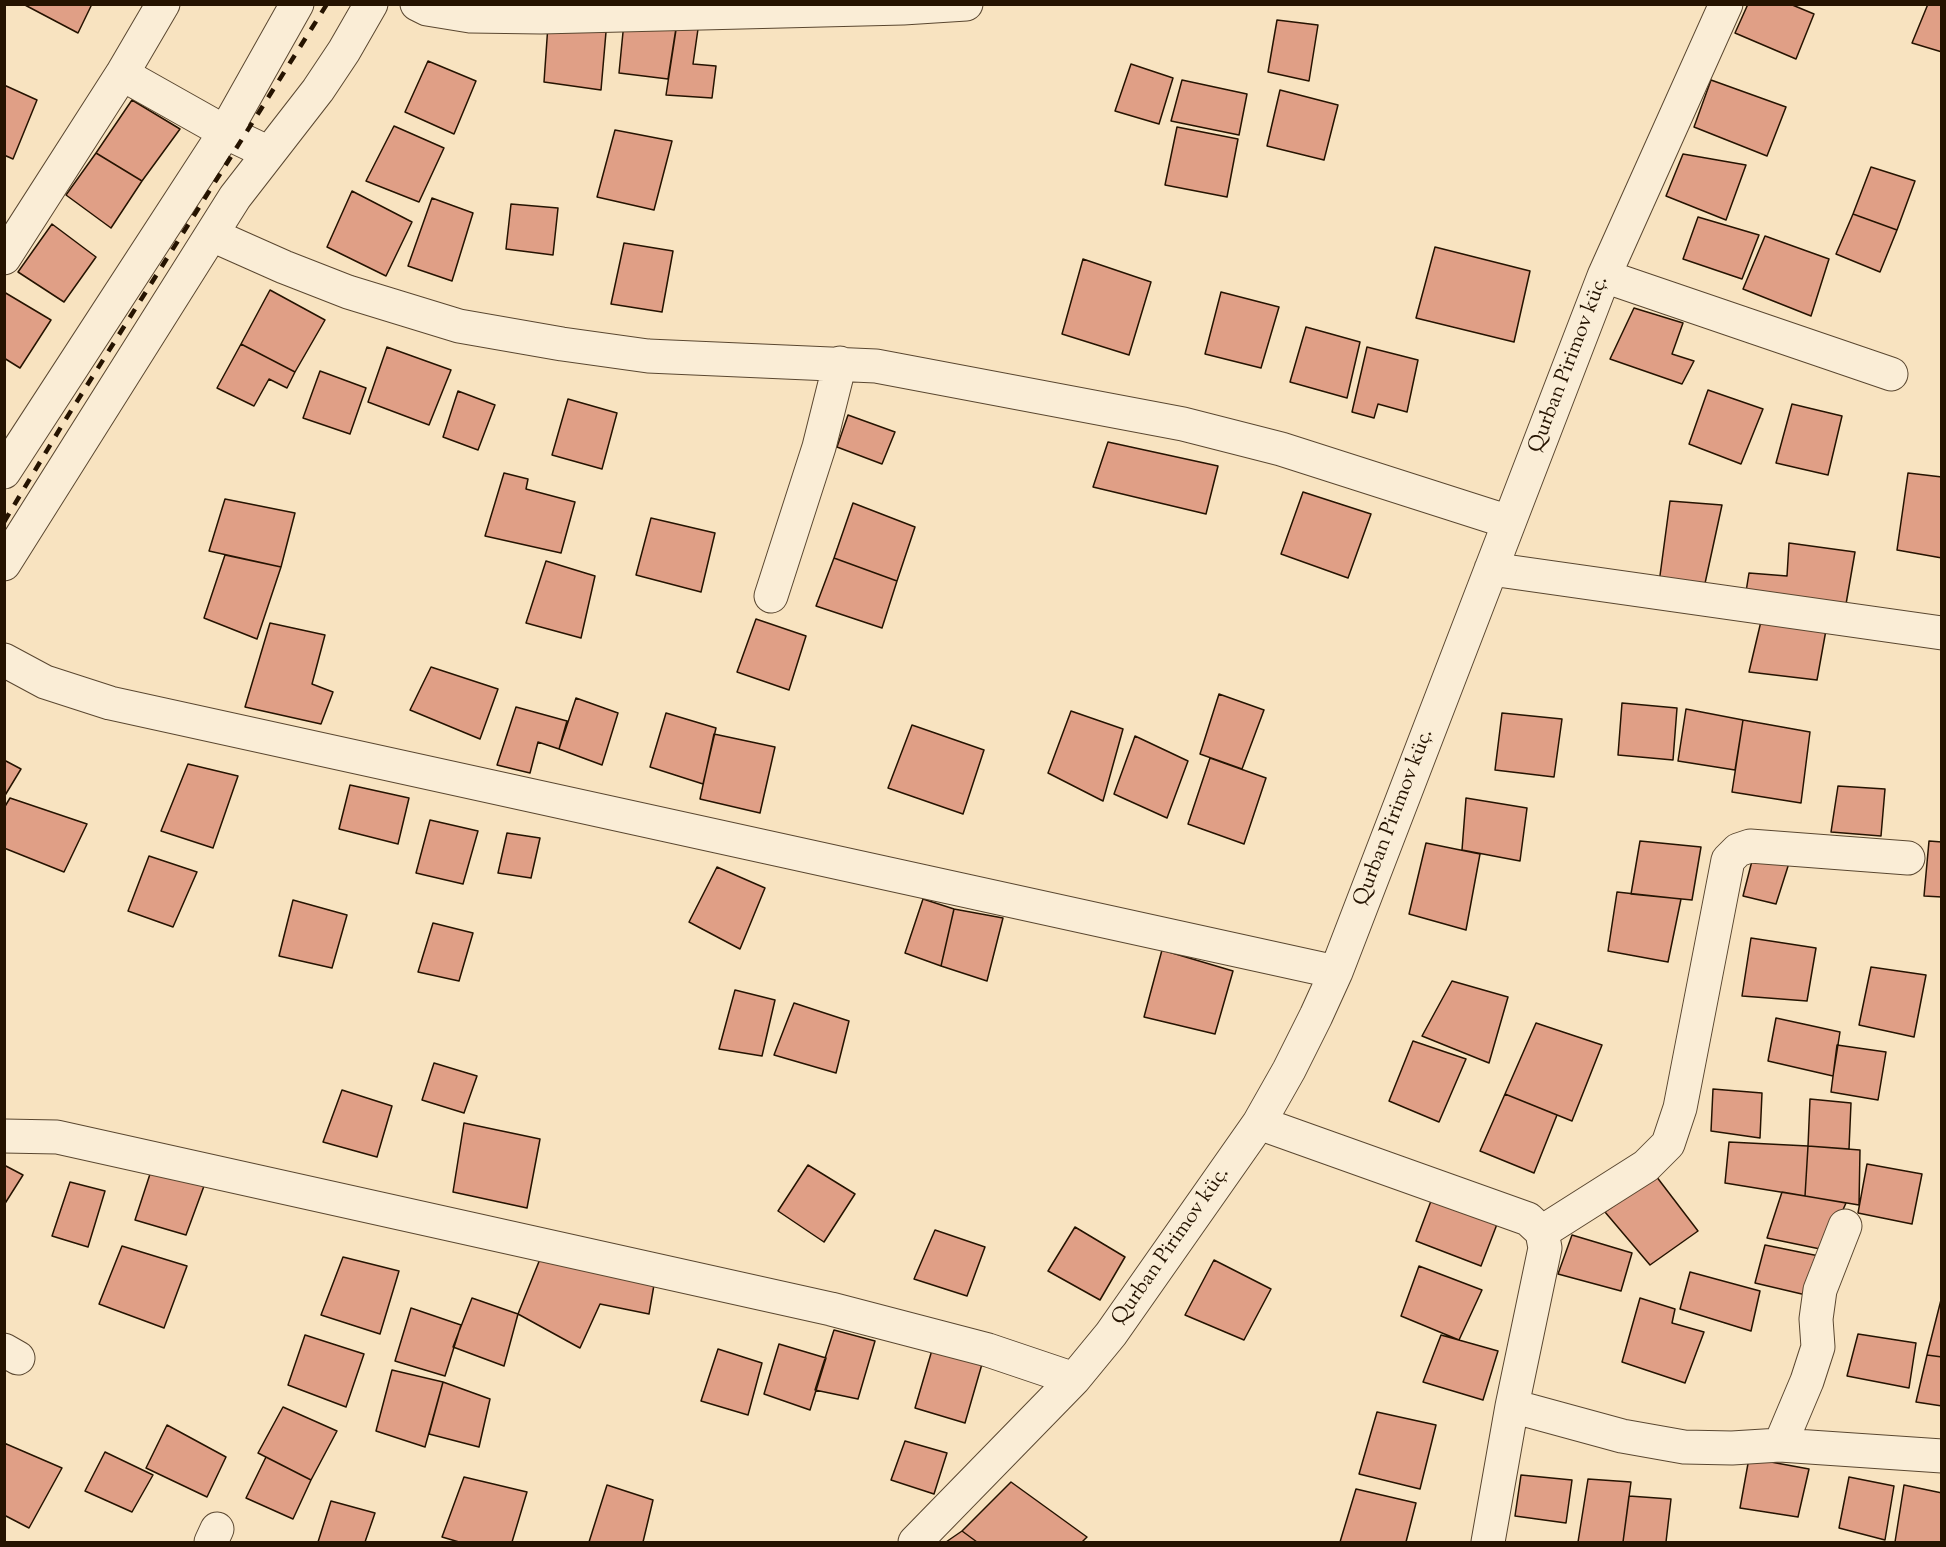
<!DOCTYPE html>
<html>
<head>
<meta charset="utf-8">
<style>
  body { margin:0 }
  #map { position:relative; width:1946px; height:1547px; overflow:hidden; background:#f8e3c0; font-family:"Sorts Mill Goudy",serif }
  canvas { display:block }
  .frame { position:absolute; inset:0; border:6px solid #251300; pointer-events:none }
</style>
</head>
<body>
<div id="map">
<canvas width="1946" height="1547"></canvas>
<div class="frame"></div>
</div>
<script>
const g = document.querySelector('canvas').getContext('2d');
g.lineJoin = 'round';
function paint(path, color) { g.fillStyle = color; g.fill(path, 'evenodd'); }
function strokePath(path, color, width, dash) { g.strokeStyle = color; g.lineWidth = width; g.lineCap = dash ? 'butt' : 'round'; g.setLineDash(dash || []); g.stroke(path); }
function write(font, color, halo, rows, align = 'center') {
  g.font = font + ' "Sorts Mill Goudy",serif'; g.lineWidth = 4.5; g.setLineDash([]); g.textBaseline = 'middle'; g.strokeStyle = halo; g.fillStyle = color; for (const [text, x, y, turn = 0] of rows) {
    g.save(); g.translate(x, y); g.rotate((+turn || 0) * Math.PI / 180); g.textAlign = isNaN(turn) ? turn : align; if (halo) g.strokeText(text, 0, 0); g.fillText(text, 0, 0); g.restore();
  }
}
const building = new Path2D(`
  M 23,4 L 92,4 L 78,33 Z
  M 1748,4 L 1790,4 L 1814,14 L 1796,59 L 1735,33 Z
  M 1928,4 L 1942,4 L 1942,52 L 1912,43 Z
  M 1277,20 L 1318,25 L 1309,81 L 1268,72 Z
  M 624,22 L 676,28 L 668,79 L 619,73 Z
  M 548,25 L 606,32 L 601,90 L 544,82 Z
  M 698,29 L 693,64 L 716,66 L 712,98 L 666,95 L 676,30 Z
  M 428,61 L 476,81 L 454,134 L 405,112 Z
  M 1131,64 L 1173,78 L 1159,124 L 1115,111 Z
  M 1182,80 L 1247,94 L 1239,135 L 1171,121 Z
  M 1711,80 L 1786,107 L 1767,156 L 1694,127 Z
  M 4,85 L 37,100 L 13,159 L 4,155 Z
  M 1280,90 L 1338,105 L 1324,160 L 1267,146 Z
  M 132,100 L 180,129 L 142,181 L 96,153 Z
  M 394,126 L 444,148 L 419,202 L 366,181 Z
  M 1177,127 L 1238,139 L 1227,197 L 1165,185 Z
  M 615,130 L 672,141 L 654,210 L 597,197 Z
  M 96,153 L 142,181 L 111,228 L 66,195 Z
  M 1683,154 L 1746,165 L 1726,220 L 1666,196 Z
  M 1871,167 L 1915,181 L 1897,230 L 1853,214 Z
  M 352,191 L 412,222 L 386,276 L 327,247 Z
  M 432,198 L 473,213 L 452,281 L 408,266 Z
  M 511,204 L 558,208 L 553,255 L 506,249 Z
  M 1853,214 L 1897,230 L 1880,272 L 1836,254 Z
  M 1698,217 L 1759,235 L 1742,279 L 1683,259 Z
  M 52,224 L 96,257 L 64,302 L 18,272 Z
  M 1765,236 L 1829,259 L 1811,316 L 1743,289 Z
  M 624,243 L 673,251 L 662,312 L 611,304 Z
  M 1435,247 L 1530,271 L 1514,342 L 1416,318 Z
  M 1083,259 L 1151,282 L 1129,355 L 1062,334 Z
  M 270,290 L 325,320 L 295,372 L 241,344 Z
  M 4,292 L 51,320 L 20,368 L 4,358 Z
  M 1221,292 L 1279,307 L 1261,368 L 1205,354 Z
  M 1634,308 L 1683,323 L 1672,354 L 1694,361 L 1682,384 L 1610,359 Z
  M 1306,327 L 1360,342 L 1347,398 L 1290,382 Z
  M 241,344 L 295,372 L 287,388 L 269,379 L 254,406 L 217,388 Z
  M 387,347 L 451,370 L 429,425 L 368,402 Z
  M 1367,347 L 1418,360 L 1407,412 L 1378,404 L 1374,418 L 1352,412 Z
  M 320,371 L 366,388 L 350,434 L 303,418 Z
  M 1708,390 L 1763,409 L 1741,464 L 1689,444 Z
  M 458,391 L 495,405 L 478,450 L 443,437 Z
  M 568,399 L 617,413 L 602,469 L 552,455 Z
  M 1792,404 L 1842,416 L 1828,475 L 1776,463 Z
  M 848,415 L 895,432 L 882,464 L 837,447 Z
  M 1108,442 L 1218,466 L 1206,514 L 1093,487 Z
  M 504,473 L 528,479 L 526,489 L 575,502 L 561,553 L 485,536 Z
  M 1908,473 L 1942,477 L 1942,558 L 1897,550 Z
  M 1303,492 L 1371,514 L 1348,578 L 1281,554 Z
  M 225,499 L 295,513 L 281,567 L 209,551 Z
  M 1670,501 L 1722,505 L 1704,588 L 1659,583 Z
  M 853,503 L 915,527 L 897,581 L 834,558 Z
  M 651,518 L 715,533 L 701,592 L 636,575 Z
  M 1789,543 L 1855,552 L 1845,610 L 1745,598 L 1749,573 L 1787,576 Z
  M 225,555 L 281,567 L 257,639 L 204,618 Z
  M 834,558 L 897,581 L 882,628 L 816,606 Z
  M 546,561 L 595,576 L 581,638 L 526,623 Z
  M 1762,617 L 1826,630 L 1817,680 L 1749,672 Z
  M 756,619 L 806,636 L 789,690 L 737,672 Z
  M 270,623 L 325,635 L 312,684 L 333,692 L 321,724 L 245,707 Z
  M 431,667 L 498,689 L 480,739 L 410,710 Z
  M 1219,694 L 1264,710 L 1242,769 L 1200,754 Z
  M 576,698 L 618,713 L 602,765 L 559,749 Z
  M 1622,703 L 1677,708 L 1673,760 L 1618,755 Z
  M 516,707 L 567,721 L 559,749 L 538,742 L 530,773 L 497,765 Z
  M 1686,709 L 1743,720 L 1735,770 L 1678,761 Z
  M 1071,711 L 1123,729 L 1103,801 L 1048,773 Z
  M 666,713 L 716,728 L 703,784 L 650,767 Z
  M 1502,713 L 1562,719 L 1554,777 L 1495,770 Z
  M 1743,720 L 1810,732 L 1801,803 L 1732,792 Z
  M 912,725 L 984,750 L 963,814 L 888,788 Z
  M 714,734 L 775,747 L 760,813 L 700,799 Z
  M 1135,736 L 1188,761 L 1167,818 L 1114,794 Z
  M 1210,758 L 1266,778 L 1244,844 L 1188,824 Z
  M 4,760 L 21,769 L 4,797 Z
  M 188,764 L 238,776 L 213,848 L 161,831 Z
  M 350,785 L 409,798 L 398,844 L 339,829 Z
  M 1838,786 L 1885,789 L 1881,836 L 1831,832 Z
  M 10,798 L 87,824 L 64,872 L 4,848 L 4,808 Z
  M 1466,798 L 1527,808 L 1520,861 L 1462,850 Z
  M 430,820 L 478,831 L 463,884 L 416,873 Z
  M 507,833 L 540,838 L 531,878 L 498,873 Z
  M 1640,841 L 1701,847 L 1692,900 L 1631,894 Z
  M 1929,841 L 1942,842 L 1942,897 L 1924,896 Z
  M 1426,843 L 1480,854 L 1466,930 L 1409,914 Z
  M 1754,853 L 1790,860 L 1776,904 L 1743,896 Z
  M 149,856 L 197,872 L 173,927 L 128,911 Z
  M 717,867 L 765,888 L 740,949 L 689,922 Z
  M 1617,892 L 1681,899 L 1668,962 L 1608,951 Z
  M 923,899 L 954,909 L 941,966 L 905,953 Z
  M 293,900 L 347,915 L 332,968 L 279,956 Z
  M 954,909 L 1003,918 L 987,981 L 941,966 Z
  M 433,923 L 473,933 L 459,981 L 418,972 Z
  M 1751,938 L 1816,948 L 1807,1001 L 1742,996 Z
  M 1162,950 L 1233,971 L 1215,1034 L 1144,1017 Z
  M 1871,967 L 1926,975 L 1914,1037 L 1859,1025 Z
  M 1452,981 L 1508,997 L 1489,1063 L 1422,1036 Z
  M 735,990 L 775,1000 L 762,1056 L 719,1049 Z
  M 794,1003 L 849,1021 L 836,1073 L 774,1055 Z
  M 1776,1018 L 1840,1032 L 1833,1076 L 1768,1061 Z
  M 1536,1023 L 1602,1045 L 1572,1121 L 1505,1094 Z
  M 1413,1041 L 1466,1059 L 1439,1122 L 1389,1101 Z
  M 1837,1045 L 1886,1052 L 1878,1100 L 1831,1092 Z
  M 434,1063 L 477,1076 L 464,1113 L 422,1100 Z
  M 1713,1089 L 1762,1093 L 1760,1138 L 1711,1131 Z
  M 342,1090 L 392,1106 L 377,1157 L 323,1142 Z
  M 1505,1094 L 1557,1115 L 1534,1173 L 1480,1151 Z
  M 1810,1099 L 1851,1103 L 1849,1149 L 1808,1146 Z
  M 464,1123 L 540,1139 L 527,1208 L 453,1192 Z
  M 1729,1142 L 1808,1146 L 1805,1196 L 1725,1183 Z
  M 1808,1146 L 1860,1150 L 1859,1205 L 1805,1196 Z
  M 1867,1164 L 1922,1174 L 1912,1224 L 1858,1213 Z
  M 4,1165 L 23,1175 L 4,1205 Z
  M 808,1165 L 855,1194 L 824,1242 L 778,1211 Z
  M 151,1171 L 204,1186 L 186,1235 L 135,1220 Z
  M 1656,1176 L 1698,1231 L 1650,1265 L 1605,1212 Z
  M 70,1182 L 105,1191 L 88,1247 L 52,1236 Z
  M 1782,1192 L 1846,1203 L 1825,1250 L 1767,1238 Z
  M 1434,1193 L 1499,1219 L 1481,1266 L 1416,1241 Z
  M 1075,1227 L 1125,1257 L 1100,1300 L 1048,1271 Z
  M 935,1230 L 985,1247 L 967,1296 L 914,1279 Z
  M 1572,1235 L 1632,1253 L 1621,1291 L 1558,1274 Z
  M 1765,1245 L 1819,1256 L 1806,1295 L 1755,1283 Z
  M 122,1246 L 187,1266 L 164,1328 L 99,1304 Z
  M 542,1254 L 655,1279 L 649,1314 L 600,1304 L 580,1348 L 518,1314 Z
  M 343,1257 L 399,1271 L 380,1334 L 321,1315 Z
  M 1214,1260 L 1271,1289 L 1244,1340 L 1185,1315 Z
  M 1419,1266 L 1482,1290 L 1459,1340 L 1401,1316 Z
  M 1690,1272 L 1760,1291 L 1751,1331 L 1680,1309 Z
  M 1942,1296 L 1942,1357 L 1927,1355 Z
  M 472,1298 L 518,1314 L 504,1366 L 453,1347 Z
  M 1640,1298 L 1675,1309 L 1672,1323 L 1704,1332 L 1685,1383 L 1622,1362 Z
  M 411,1308 L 461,1325 L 445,1376 L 395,1361 Z
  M 834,1330 L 875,1341 L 858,1399 L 815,1390 Z
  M 1858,1334 L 1916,1343 L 1909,1388 L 1847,1376 Z
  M 305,1335 L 364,1354 L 346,1407 L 288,1385 Z
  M 1441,1335 L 1498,1351 L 1483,1400 L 1423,1382 Z
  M 779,1344 L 826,1358 L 810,1410 L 764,1394 Z
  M 718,1349 L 762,1363 L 748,1415 L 701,1401 Z
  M 932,1350 L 982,1364 L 965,1423 L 915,1408 Z
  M 1927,1355 L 1942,1357 L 1942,1406 L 1916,1402 Z
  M 392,1370 L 443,1382 L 425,1447 L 376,1431 Z
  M 443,1382 L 490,1399 L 479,1447 L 429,1434 Z
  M 283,1407 L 337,1431 L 311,1480 L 258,1453 Z
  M 1377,1412 L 1436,1425 L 1420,1489 L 1359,1474 Z
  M 167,1425 L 226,1457 L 207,1497 L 146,1468 Z
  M 905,1441 L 947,1453 L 934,1494 L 891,1480 Z
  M 4,1443 L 62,1468 L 29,1528 L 4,1515 Z
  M 105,1452 L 153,1475 L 132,1512 L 85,1491 Z
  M 266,1457 L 311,1480 L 293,1519 L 246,1498 Z
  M 1749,1458 L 1809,1469 L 1798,1517 L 1740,1508 Z
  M 1521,1475 L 1572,1480 L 1566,1523 L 1515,1516 Z
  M 464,1477 L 527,1492 L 512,1542 L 459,1542 L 442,1537 Z
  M 1849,1477 L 1894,1486 L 1885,1540 L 1839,1528 Z
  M 1588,1479 L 1631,1482 L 1623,1542 L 1578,1542 Z
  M 1011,1482 L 1087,1537 L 1082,1542 L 977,1542 L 962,1531 Z
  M 607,1485 L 653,1500 L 643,1542 L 589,1542 Z
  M 1904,1485 L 1942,1493 L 1942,1542 L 1895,1542 Z
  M 1356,1489 L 1416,1503 L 1406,1542 L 1340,1542 Z
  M 1629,1496 L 1671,1499 L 1666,1542 L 1623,1542 Z
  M 331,1501 L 375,1513 L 365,1542 L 318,1542 Z
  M 962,1531 L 977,1542 L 946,1542 Z`);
const minor = new Path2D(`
  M 417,4 L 427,9 L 470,16 L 541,17 L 903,8 L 966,4
  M 122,74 L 225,132 L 269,153
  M 212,235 L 284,267 L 348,292 L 459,326 L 562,344 L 648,356 L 876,366 L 1183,424 L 1281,449 L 1509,522
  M 4,258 L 122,74 L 163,4
  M 1604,276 L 1891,374
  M 4,472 L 225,132 L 297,4
  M 4,564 L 235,197 L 318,90 L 344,51 L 371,4
  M 1491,569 L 1942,633
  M 771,596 L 819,447 L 840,363
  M 4,660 L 45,682 L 110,703 L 1336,972
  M 1259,1123 L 1528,1219 L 1542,1232 L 1545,1248 L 1512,1406 L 1488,1542
  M 4,1136 L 57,1137 L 831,1309 L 988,1350 L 1074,1379
  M 1542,1232 L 1646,1166 L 1668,1144 L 1680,1108 L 1728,860 L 1738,850 L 1750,846 L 1908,858
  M 4,1350 L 18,1358
  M 1512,1406 L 1622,1436 L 1684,1447 L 1732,1448 L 1780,1445 L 1942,1456
  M 1780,1445 L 1807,1381 L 1818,1347 L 1816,1319 L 1820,1290 L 1845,1226
  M 211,1542 L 217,1529
  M 915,1542 L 1074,1379 L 1111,1334 L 1259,1123 L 1289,1070 L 1316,1016 L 1336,972 L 1604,276 L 1726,4`);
const rail = new Path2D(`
  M 4,522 L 64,422 L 327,4`);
const streetNames = [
  ["Qurban Pirimov küç.",1570,365,-69],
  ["Qurban Pirimov küç.",1395,818,-69],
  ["Qurban Pirimov küç.",1172,1247,-55]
];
paint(building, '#e09f86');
strokePath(building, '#251300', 1.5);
strokePath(minor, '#5a4730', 35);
strokePath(minor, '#faedd6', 33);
strokePath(rail, '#251300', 4.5, [10, 10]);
write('21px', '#251300', '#faedd6', streetNames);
</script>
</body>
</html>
